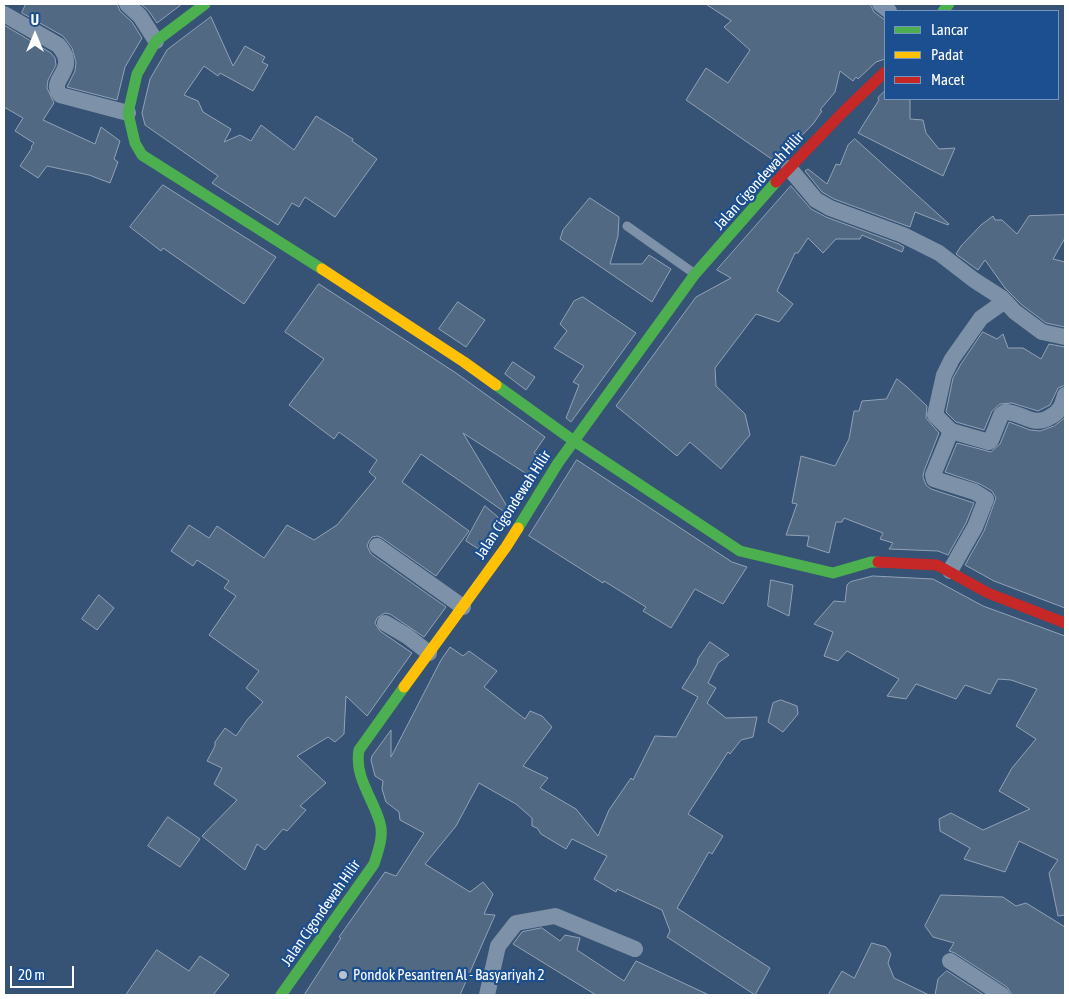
<!DOCTYPE html>
<html>
<head>
<meta charset="utf-8">
<style>
  body { margin:0 }
  #map { position:relative; width:1069px; height:999px; overflow:hidden; background:#365274; font-family:"Asap Condensed",sans-serif }
  canvas { display:block }
  .frame { position:absolute; inset:0; border:5px solid #fff; pointer-events:none }
  .legend { position:absolute; left:884px; top:10px; width:175px; height:90px; box-sizing:border-box; background:#1b4f8f; border:1px solid #7695bc; margin:0; padding:6px 9px; list-style:none; font-size:15px; color:#fff }
  .legend li { display:flex; align-items:center; gap:10px; height:25px }
  .legend b { width:25px; border:1px solid #7695bc }
  .north { position:absolute; left:10px; top:10px; width:50px; height:50px; -webkit-text-stroke:4px #1b4f8f; paint-order:stroke; rotate:0deg; font-size:14px; font-weight:700; line-height:20px; text-align:center; color:#fff }
  .north::after { content:''; display:block; margin:auto; width:18px; height:22px; background:#fff; clip-path:polygon(50% 0,100% 100%,50% 72%,0 100%) }
  .scale { position:absolute; left:10px; top:966px; width:64px; height:22px; box-sizing:border-box; border:2px solid #fff; border-top:0; padding-left:6px; font-size:15px; line-height:18px; white-space:nowrap; color:#fff; -webkit-text-stroke:4px #1b4f8f; paint-order:stroke }
</style>
</head>
<body>
<div id="map">
<canvas width="1069" height="999"></canvas>
<div class="frame"></div>
<ul class="legend">
<li><b style="height:6px;background:#4caf50"></b>Lancar</li>
<li><b style="height:6px;background:#ffc107"></b>Padat</li>
<li><b style="height:6px;background:#c62828"></b>Macet</li>
</ul>
<div class="north">U</div>
<div class="scale">20 m</div>
</div>
<script>
const g = document.querySelector('canvas').getContext('2d');
g.lineJoin = 'round';
function paint(path, color) { g.fillStyle = color; g.fill(path, 'evenodd'); }
function strokePath(path, color, width, dash) { g.strokeStyle = color; g.lineWidth = width; g.lineCap = dash ? 'butt' : 'round'; g.setLineDash(dash || []); g.stroke(path); }
function write(font, color, halo, rows, align = 'center') {
  g.font = font + ' "Asap Condensed",sans-serif'; g.lineWidth = 4.5; g.setLineDash([]); g.textBaseline = 'middle'; g.strokeStyle = halo; g.fillStyle = color; for (const [text, x, y, turn = 0] of rows) {
    g.save(); g.translate(x, y); g.rotate((+turn || 0) * Math.PI / 180); g.textAlign = isNaN(turn) ? turn : align; if (halo) g.strokeText(text, 0, 0); g.fillText(text, 0, 0); g.restore();
  }
}
const building = new Path2D(`
  M 26,4 L 117,4 L 120,11 L 132,22 L 142,38 L 125,67 L 117,100 L 67,87 L 75,71 L 76,62 L 72,48 L 63,36 L 22,13 Z
  M 141,4 L 182,4 L 157,23 L 148,10 Z
  M 706,4 L 870,4 L 874,12 L 885,20 L 885,59 L 876,62 L 858,79 L 856,77 L 853,81 L 840,71 L 835,92 L 820,110 L 822,111 L 813,124 L 776,162 L 686,100 L 706,68 L 728,83 L 750,50 L 724,27 L 731,21 Z
  M 211,17 L 233,66 L 245,46 L 265,57 L 262,62 L 268,65 L 253,91 L 220,73 L 218,76 L 204,66 L 184,95 L 198,101 L 203,112 L 231,129 L 224,142 L 240,135 L 251,141 L 261,125 L 294,150 L 316,116 L 353,139 L 352,141 L 377,159 L 335,217 L 305,197 L 299,207 L 292,203 L 278,225 L 212,183 L 218,176 L 145,125 L 142,113 L 150,79 L 167,50 Z
  M 4,25 L 51,53 L 55,58 L 56,65 L 48,80 L 47,88 L 54,103 L 43,120 L 95,144 L 101,127 L 120,141 L 114,159 L 118,162 L 110,183 L 89,175 L 47,166 L 38,178 L 20,166 L 32,148 L 31,147 L 34,143 L 15,131 L 23,118 L 4,107 Z
  M 885,91 L 885,99 L 910,99 L 910,119 L 923,120 L 926,133 L 939,149 L 955,148 L 943,176 L 858,133 L 879,100 L 878,98 Z
  M 855,139 L 949,224 L 948,225 L 915,212 L 910,227 L 834,199 L 822,192 L 805,171 L 808,169 L 827,184 L 836,164 L 840,165 L 848,145 Z
  M 163,185 L 276,257 L 244,304 L 163,248 L 161,251 L 130,227 Z
  M 791,186 L 811,209 L 826,217 L 899,244 L 904,247 L 902,252 L 862,235 L 860,239 L 836,239 L 823,253 L 808,238 L 798,253 L 795,253 L 777,291 L 793,304 L 779,322 L 756,314 L 715,368 L 716,386 L 745,414 L 750,435 L 721,469 L 690,442 L 677,456 L 616,406 L 696,297 L 731,278 L 717,270 Z
  M 590,198 L 619,217 L 618,236 L 610,264 L 642,264 L 649,255 L 671,269 L 652,302 L 560,239 L 563,230 Z
  M 1065,215 L 1065,238 L 1053,259 L 1065,262 L 1065,327 L 1046,323 L 1022,305 L 1005,288 L 985,260 L 978,270 L 956,254 L 961,246 L 981,225 L 993,216 L 995,220 L 1002,220 L 1017,234 L 1029,216 Z
  M 319,284 L 456,373 L 545,437 L 534,453 L 544,459 L 533,478 L 463,433 L 511,513 L 509,515 L 421,454 L 402,482 L 469,531 L 436,576 L 382,538 L 377,536 L 372,537 L 369,541 L 367,546 L 371,554 L 446,607 L 424,637 L 390,614 L 385,613 L 377,618 L 375,623 L 380,631 L 412,653 L 367,716 L 346,696 L 344,734 L 335,742 L 328,737 L 297,756 L 326,783 L 300,806 L 306,810 L 287,831 L 283,829 L 265,850 L 257,844 L 245,870 L 202,836 L 237,800 L 214,784 L 222,768 L 207,761 L 215,746 L 215,742 L 225,728 L 236,736 L 247,720 L 263,702 L 246,688 L 259,671 L 209,635 L 236,596 L 224,588 L 229,581 L 197,560 L 193,566 L 171,551 L 189,525 L 209,538 L 217,526 L 264,558 L 287,525 L 314,540 L 337,525 L 376,478 L 369,472 L 377,460 L 339,432 L 334,439 L 289,405 L 324,359 L 285,332 Z
  M 583,297 L 636,333 L 571,422 L 566,418 L 579,385 L 573,382 L 584,366 L 554,348 L 567,331 L 560,324 L 574,301 Z
  M 458,302 L 485,320 L 466,347 L 439,329 Z
  M 983,332 L 997,339 L 1003,334 L 1008,348 L 1023,348 L 1041,359 L 1049,344 L 1065,347 L 1065,385 L 1058,388 L 1050,405 L 1038,411 L 1012,403 L 1000,404 L 992,411 L 984,430 L 956,422 L 946,412 L 953,378 L 961,364 Z
  M 513,362 L 535,377 L 526,390 L 505,374 Z
  M 897,379 L 907,387 L 927,406 L 926,418 L 939,433 L 924,471 L 923,477 L 926,485 L 931,489 L 974,503 L 966,523 L 948,555 L 938,551 L 889,549 L 893,543 L 880,539 L 883,533 L 844,518 L 842,522 L 836,522 L 829,553 L 807,546 L 809,536 L 786,535 L 797,504 L 792,503 L 801,456 L 835,466 L 849,439 L 854,411 L 859,411 L 862,401 L 886,399 Z
  M 1065,418 L 1065,608 L 994,581 L 965,565 L 984,531 L 996,498 L 992,491 L 980,484 L 945,472 L 957,443 L 991,452 L 1000,444 L 1009,422 L 1030,430 L 1040,431 L 1054,426 Z
  M 577,460 L 732,562 L 747,567 L 723,604 L 695,589 L 671,628 L 643,611 L 646,607 L 604,581 L 603,583 L 529,536 Z
  M 485,506 L 505,523 L 485,553 L 466,541 Z
  M 873,576 L 933,579 L 983,606 L 1065,636 L 1065,915 L 1058,916 L 1049,873 L 1058,860 L 1019,841 L 1005,872 L 964,859 L 970,848 L 940,831 L 939,819 L 951,813 L 983,830 L 1030,809 L 999,791 L 1012,768 L 1036,739 L 1016,726 L 1037,689 L 1011,680 L 998,679 L 990,694 L 965,685 L 956,699 L 916,684 L 906,699 L 887,696 L 899,679 L 847,651 L 838,661 L 824,656 L 833,632 L 814,624 L 834,601 L 845,602 L 847,585 L 850,582 Z
  M 771,580 L 793,585 L 789,616 L 768,606 Z
  M 99,595 L 114,608 L 97,630 L 82,619 Z
  M 710,642 L 729,655 L 718,663 L 708,683 L 716,688 L 707,703 L 726,718 L 757,717 L 753,737 L 741,740 L 730,754 L 728,752 L 688,814 L 723,836 L 712,854 L 709,852 L 677,908 L 770,968 L 755,995 L 667,937 L 670,931 L 662,910 L 617,889 L 616,892 L 594,879 L 607,856 L 572,839 L 566,849 L 541,834 L 537,828 L 532,826 L 532,818 L 516,804 L 479,783 L 456,826 L 425,864 L 470,892 L 483,882 L 493,894 L 484,914 L 495,915 L 460,995 L 304,995 L 341,938 L 339,937 L 385,872 L 396,876 L 424,833 L 400,820 L 399,812 L 386,802 L 382,789 L 383,781 L 375,776 L 371,760 L 372,756 L 391,730 L 391,757 L 441,660 L 450,647 L 463,656 L 469,651 L 497,671 L 484,687 L 525,719 L 530,711 L 542,716 L 552,727 L 523,766 L 548,778 L 540,788 L 576,809 L 598,836 L 609,810 L 631,778 L 633,780 L 655,736 L 676,737 L 698,697 L 682,688 L 697,664 L 698,659 Z
  M 781,700 L 797,706 L 798,714 L 783,732 L 768,722 L 773,703 Z
  M 168,817 L 200,839 L 180,867 L 148,846 Z
  M 941,895 L 1003,897 L 1016,906 L 1026,903 L 1065,927 L 1065,995 L 1012,995 L 1007,987 L 955,953 L 949,951 L 954,943 L 933,937 L 925,926 Z
  M 542,928 L 560,941 L 565,935 L 580,938 L 577,950 L 624,981 L 636,961 L 709,995 L 596,995 L 513,944 L 522,932 Z
  M 872,943 L 886,947 L 891,954 L 888,963 L 894,978 L 929,995 L 828,995 L 842,971 L 854,978 Z
  M 157,950 L 189,971 L 200,956 L 229,975 L 213,995 L 126,995 Z
  M 947,971 L 984,995 L 935,995 L 938,979 Z`);
const lane = new Path2D(`
  M 627,226 L 695,274`);
const street = new Path2D(`
  M 127,4 L 140,16 L 156,41
  M 880,4 L 889,11
  M 4,14 L 58,45 C 81,70 47,78 60,95 L 128,113
  M 789,168 L 816,200 L 830,208 L 903,235 L 939,253 L 974,280 L 1002,298 L 1015,312 L 1042,332 L 1065,337
  M 951,431 L 935,415 L 944,375 L 952,359 L 981,318 L 1005,301
  M 377,546 L 463,607
  M 950,571 L 975,527 L 986,499 L 975,492 L 934,479 L 933,475 L 951,431 L 989,442 L 991,440 L 1001,415 L 1005,412 C 1022,412 1033,428 1050,417 C 1060,412 1062,406 1065,395
  M 385,623 L 407,636 L 429,653
  M 950,961 L 1002,995
  M 487,995 L 498,946 L 516,923 L 555,916 L 635,949`);
const fast = new Path2D(`
  M 205,4 L 156,41 L 137,74 L 128,113 L 135,143 L 142,155 L 322,269
  M 943,11 L 949,4
  M 496,385 L 574,441 L 740,551 L 833,573 L 871,562 L 878,562
  M 518,528 L 558,463 L 695,274 L 776,182
  M 281,995 L 374,864 C 378,851 384,836 380,823 C 373,798 354,777 359,750 L 404,687`);
const slow = new Path2D(`
  M 322,269 L 464,362 L 496,385
  M 404,687 L 506,547 L 518,528`);
const jam = new Path2D(`
  M 776,182 L 843,112 L 885,72
  M 878,562 L 937,565 L 988,593 L 1065,623`);
const markers = [
  [343,975,5,"#b9c2ce"]
];
const streetNames = [
  ["Jalan Cigondewah Hilir",759,181,-48],
  ["Jalan Cigondewah Hilir",513,505,-57],
  ["Jalan Cigondewah Hilir",321,913,-55]
];
const poiNames = [
  ["Pondok Pesantren Al - Basyariyah 2",353,975]
];
paint(building, '#526984');
strokePath(building, '#92a2b6', 1);
strokePath(lane, '#7d92a8', 9);
strokePath(street, '#7d92a8', 16);
strokePath(fast, '#4caf50', 11);
strokePath(slow, '#ffc107', 11);
strokePath(jam, '#c62828', 11);
for (const [x, y, r, color] of markers) { const dot = new Path2D(); dot.arc(x, y, r, 0, 2 * Math.PI); g.fillStyle = color; g.fill(dot); strokePath(dot, '#1b4f8f', 2); }
write('15px', '#fff', '#1b4f8f', streetNames);
write('15px', '#fff', '#1b4f8f', poiNames, 'left');
</script>
</body>
</html>
